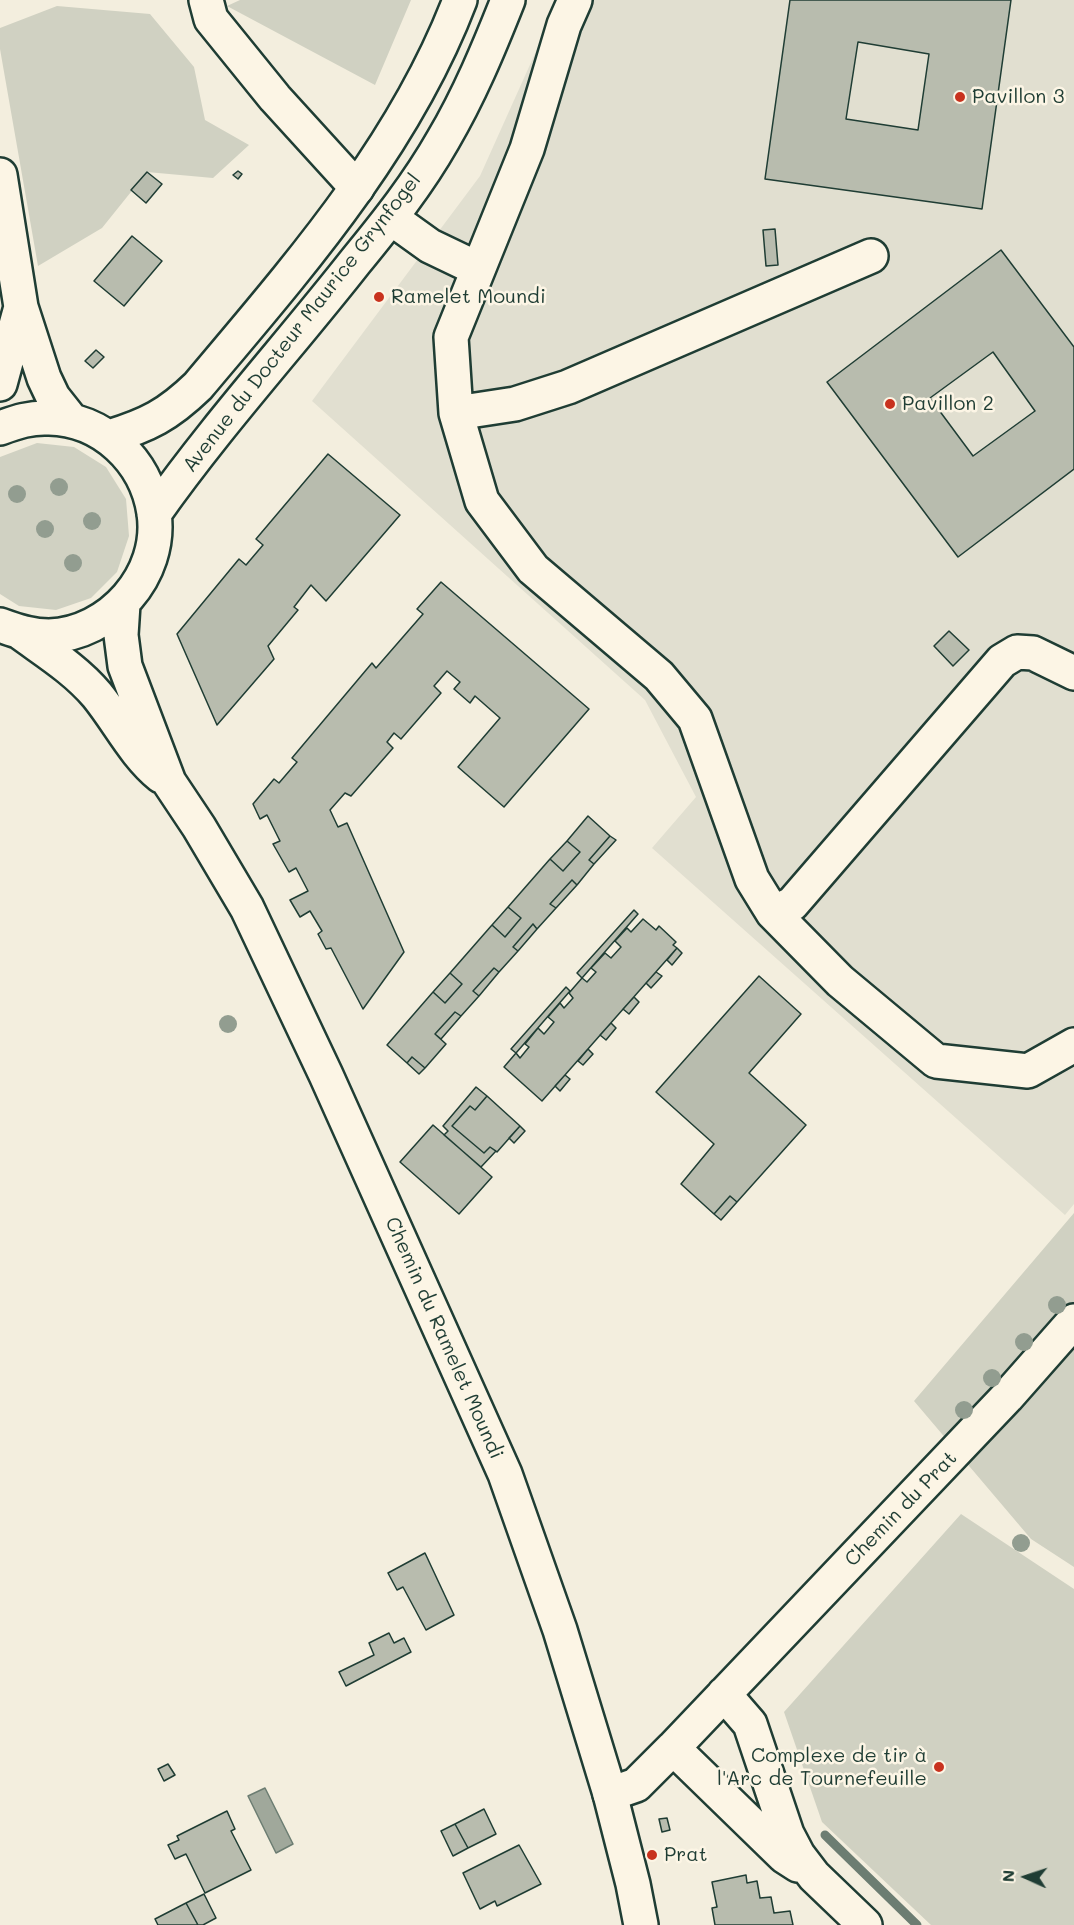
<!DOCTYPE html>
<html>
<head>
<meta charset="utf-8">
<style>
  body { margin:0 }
  #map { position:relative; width:1074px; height:1925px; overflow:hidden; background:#f3eede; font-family:Mali,sans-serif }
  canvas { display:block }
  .north { position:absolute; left:996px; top:1847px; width:60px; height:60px; -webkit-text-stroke:4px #fcf5e5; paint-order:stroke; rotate:273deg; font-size:16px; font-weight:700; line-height:24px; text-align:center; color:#1f3d34 }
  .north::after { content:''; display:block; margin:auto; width:21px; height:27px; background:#1f3d34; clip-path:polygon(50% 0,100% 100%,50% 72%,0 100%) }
</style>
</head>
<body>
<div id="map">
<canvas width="1074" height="1925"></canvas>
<div class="north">N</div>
</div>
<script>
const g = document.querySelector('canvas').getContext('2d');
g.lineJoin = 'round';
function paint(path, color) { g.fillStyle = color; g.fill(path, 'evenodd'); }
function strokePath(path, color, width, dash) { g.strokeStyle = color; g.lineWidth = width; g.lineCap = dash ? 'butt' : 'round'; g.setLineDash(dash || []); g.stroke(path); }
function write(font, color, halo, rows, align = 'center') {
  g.font = font + ' Mali,sans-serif'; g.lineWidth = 5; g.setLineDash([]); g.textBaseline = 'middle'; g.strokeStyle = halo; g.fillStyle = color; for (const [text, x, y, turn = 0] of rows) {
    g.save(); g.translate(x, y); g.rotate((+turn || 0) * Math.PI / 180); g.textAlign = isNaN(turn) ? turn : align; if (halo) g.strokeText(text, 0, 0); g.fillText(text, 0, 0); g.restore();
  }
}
const built = new Path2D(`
  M 559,0 L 1074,0 L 1074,1204 L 1065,1215 L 652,848 L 696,797 L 645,700 L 312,401 L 480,176 Z`);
const green = new Path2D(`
  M 240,0 L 411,0 L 375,85 L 227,6 Z
  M 57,6 L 150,14 L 194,67 L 205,120 L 249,145 L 213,178 L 147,172 L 102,228 L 38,266 L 0,49 L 0,28 Z
  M 37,443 L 74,447 L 106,467 L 126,499 L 129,536 L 117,572 L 91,598 L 56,610 L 19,606 L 0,594 L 0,457 Z
  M 1074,1213 L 1074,1567 L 1031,1539 L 914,1401 Z
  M 961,1514 L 1074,1589 L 1074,1925 L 931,1925 L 822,1822 L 784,1712 Z`);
const water = new Path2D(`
  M 265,1788 L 293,1844 L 276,1853 L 248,1796 Z`);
const stream = new Path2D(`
  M 825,1835 L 917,1925`);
const building = new Path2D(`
  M 790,0 L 1011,0 L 982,209 L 765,179 ZM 858,42 L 929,54 L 918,130 L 846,119 Z
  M 238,171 L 242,174 L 238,179 L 233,175 Z
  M 147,172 L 162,184 L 146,203 L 131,190 Z
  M 775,229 L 778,265 L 766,266 L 763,230 Z
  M 132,236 L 162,261 L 124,306 L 94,281 Z
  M 1001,250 L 1074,347 L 1074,469 L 958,557 L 827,382 ZM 993,352 L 1035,411 L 973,456 L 930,398 Z
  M 96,350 L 104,357 L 93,368 L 85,361 Z
  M 328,454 L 400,515 L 326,601 L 311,585 L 294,607 L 298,610 L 268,646 L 274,659 L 217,725 L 177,634 L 239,559 L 246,565 L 263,545 L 256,539 Z
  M 441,582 L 589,709 L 504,807 L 458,767 L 500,718 L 475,696 L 470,703 L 454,689 L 460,682 L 447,671 L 434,686 L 441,693 L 401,739 L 394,733 L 387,742 L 393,748 L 351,796 L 345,793 L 330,810 L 338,827 L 347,823 L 404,952 L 363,1009 L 331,948 L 326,949 L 318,934 L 322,931 L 310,911 L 300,917 L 290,900 L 308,891 L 296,868 L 289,872 L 273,844 L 280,841 L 267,815 L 260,819 L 253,804 L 274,779 L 279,783 L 297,762 L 292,758 L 372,663 L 376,668 L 423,614 L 417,609 Z
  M 949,631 L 969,650 L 953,666 L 934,646 Z
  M 588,816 L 610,836 L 589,860 L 594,864 L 577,885 L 572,880 L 550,904 L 556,908 L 537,929 L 533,924 L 513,947 L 518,951 L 499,972 L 494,968 L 473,991 L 479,996 L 461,1016 L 455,1012 L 435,1034 L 446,1044 L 425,1068 L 412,1057 L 407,1063 L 387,1045 L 433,992 L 445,1003 L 462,984 L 450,973 L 492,925 L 505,937 L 521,918 L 508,907 L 550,859 L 563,871 L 580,852 L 567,841 Z
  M 610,836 L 616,840 L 594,864 L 589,860 Z
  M 567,841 L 580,852 L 563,871 L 550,859 Z
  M 572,880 L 577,885 L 556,908 L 550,904 Z
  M 508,907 L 521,918 L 505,937 L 492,925 Z
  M 634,910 L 638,914 L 582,978 L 577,973 Z
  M 643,919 L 656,930 L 659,926 L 676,942 L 673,945 L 677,948 L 542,1101 L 504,1067 L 516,1053 L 520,1058 L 529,1047 L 525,1044 L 538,1028 L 544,1034 L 554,1022 L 548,1017 L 560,1003 L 564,1008 L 573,998 L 569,993 L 582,978 L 587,982 L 596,972 L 591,968 L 605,953 L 611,958 L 621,947 L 615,941 L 627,928 L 631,932 Z
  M 533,924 L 537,929 L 518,951 L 513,947 Z
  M 677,948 L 682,953 L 672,965 L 667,960 Z
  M 494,968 L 499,972 L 479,996 L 473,991 Z
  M 656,972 L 662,976 L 651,988 L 646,983 Z
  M 450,973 L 462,984 L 445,1003 L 433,992 Z
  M 759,976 L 801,1014 L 749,1073 L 806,1125 L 737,1202 L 730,1196 L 714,1214 L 681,1184 L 714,1144 L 656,1092 Z
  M 566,987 L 570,991 L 516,1053 L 511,1049 Z
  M 634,997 L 639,1002 L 629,1014 L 623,1009 Z
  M 455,1012 L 461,1016 L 441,1039 L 435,1034 Z
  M 611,1023 L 616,1028 L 606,1040 L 600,1035 Z
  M 588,1049 L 593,1054 L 583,1065 L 578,1061 Z
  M 412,1057 L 425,1068 L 419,1074 L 407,1063 Z
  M 565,1075 L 570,1079 L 560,1091 L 555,1086 Z
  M 476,1087 L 487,1096 L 475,1110 L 470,1106 L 452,1126 L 484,1153 L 490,1147 L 496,1151 L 481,1167 L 444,1135 L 448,1131 L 443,1126 Z
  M 487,1096 L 520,1126 L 497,1152 L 490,1147 L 484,1153 L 452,1126 L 470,1106 L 475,1110 Z
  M 433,1125 L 492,1177 L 459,1214 L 400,1162 Z
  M 520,1126 L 525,1131 L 514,1143 L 509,1138 Z
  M 730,1196 L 737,1202 L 721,1220 L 714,1214 Z
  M 425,1553 L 454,1615 L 426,1630 L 403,1587 L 397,1590 L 388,1573 Z
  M 389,1633 L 394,1643 L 404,1638 L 411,1652 L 346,1686 L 339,1672 L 374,1655 L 369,1643 Z
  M 168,1764 L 175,1775 L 164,1781 L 158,1769 Z
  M 484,1809 L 496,1834 L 468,1848 L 455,1824 Z
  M 227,1811 L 235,1829 L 231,1831 L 251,1870 L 205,1893 L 186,1854 L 175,1859 L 168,1845 L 179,1840 L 177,1836 Z
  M 667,1818 L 670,1830 L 662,1832 L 659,1819 Z
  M 455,1824 L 468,1848 L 453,1856 L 441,1831 Z
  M 519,1845 L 541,1884 L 497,1906 L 495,1901 L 480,1909 L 463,1873 Z
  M 746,1875 L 747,1883 L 757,1881 L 760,1898 L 771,1897 L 774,1913 L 790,1911 L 793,1925 L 715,1925 L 712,1908 L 717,1907 L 712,1882 Z
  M 204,1894 L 216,1918 L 203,1925 L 198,1925 L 186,1903 Z
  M 186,1903 L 198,1925 L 158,1925 L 155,1919 Z`);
const minor = new Path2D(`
  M 206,0 L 211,19 L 275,98 L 357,188
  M 575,0 L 564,25 L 527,149 L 451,337 L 456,413 L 482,501 L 533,569 L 659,676 L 695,719 L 752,879 L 773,913 L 840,981 L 936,1061 L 1028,1071 L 1074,1045
  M 391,218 L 430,246 L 478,269
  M 456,413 L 515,404 L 568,387 L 871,256
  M 773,913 L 792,904 L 1002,661 L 1017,652 L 1033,653 L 1074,673
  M 724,1694 L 750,1724 L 787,1834 L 798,1855 L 814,1876 L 865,1925
  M 673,1748 L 784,1856 L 798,1865
  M 610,1794 L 636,1785 L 673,1748 L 1007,1397 L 1074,1321`);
const major = new Path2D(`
  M 0,175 L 21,307 L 44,378 L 53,397 L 72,421
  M 0,384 L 21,307
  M 0,428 C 16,422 31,417 49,418 C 102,419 146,460 154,513 C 163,575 110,634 49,636 C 31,636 16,631 0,625
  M 109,437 C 148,425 168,415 198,386 C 298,267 404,147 460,0
  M 154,514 C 216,426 289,346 355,262 C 387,223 418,184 443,140 C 469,96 489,48 508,0
  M 123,604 L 121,635 L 125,666 L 169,782 L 199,827 L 247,908 L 326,1075 L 505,1474 L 560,1630 L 610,1794 L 633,1884 L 641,1925
  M 21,633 C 47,652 76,670 97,695 C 119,722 134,754 161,776`);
const trees = [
  [59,487],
  [17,494],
  [92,521],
  [45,529],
  [73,563],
  [228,1024],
  [1057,1305],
  [1024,1342],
  [992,1378],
  [964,1410],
  [1021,1543]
];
const markers = [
  [960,97,6,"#c8321e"],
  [379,297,6,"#c8321e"],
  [890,404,6,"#c8321e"],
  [939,1767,6,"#c8321e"],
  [652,1855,6,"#c8321e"]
];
const poiNames = [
  ["Pavillon 3",972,97],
  ["Ramelet Moundi",391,297],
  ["Pavillon 2",902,404],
  ["Complexe de tir à",927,1756,"right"],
  ["l'Arc de Tournefeuille",927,1779,"right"],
  ["Prat",664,1855]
];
const streetNames = [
  ["Avenue du Docteur Maurice Grynfogel",302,323,-52],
  ["Chemin du Ramelet Moundi",444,1338,66],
  ["Chemin du Prat",901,1509,-46]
];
paint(built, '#e1dfd0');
paint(green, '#d0d1c2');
paint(water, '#a0a89b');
strokePath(water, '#6c7d72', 1.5);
strokePath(stream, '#6c7d72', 9);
paint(building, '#b8bcae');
strokePath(building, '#1f3d34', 1.5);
strokePath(minor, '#1f3d34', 38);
strokePath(major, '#1f3d34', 38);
strokePath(minor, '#fcf5e5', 33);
strokePath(major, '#fcf5e5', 33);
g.fillStyle = '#929d90';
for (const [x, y] of trees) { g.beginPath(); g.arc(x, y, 9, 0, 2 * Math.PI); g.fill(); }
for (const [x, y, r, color] of markers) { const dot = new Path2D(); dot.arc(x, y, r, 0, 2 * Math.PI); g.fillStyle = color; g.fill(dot); strokePath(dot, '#fcf5e5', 2); }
write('20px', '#1f3d34', '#fcf5e5', poiNames, 'left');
write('20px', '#1f3d34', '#fcf5e5', streetNames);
</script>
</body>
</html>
